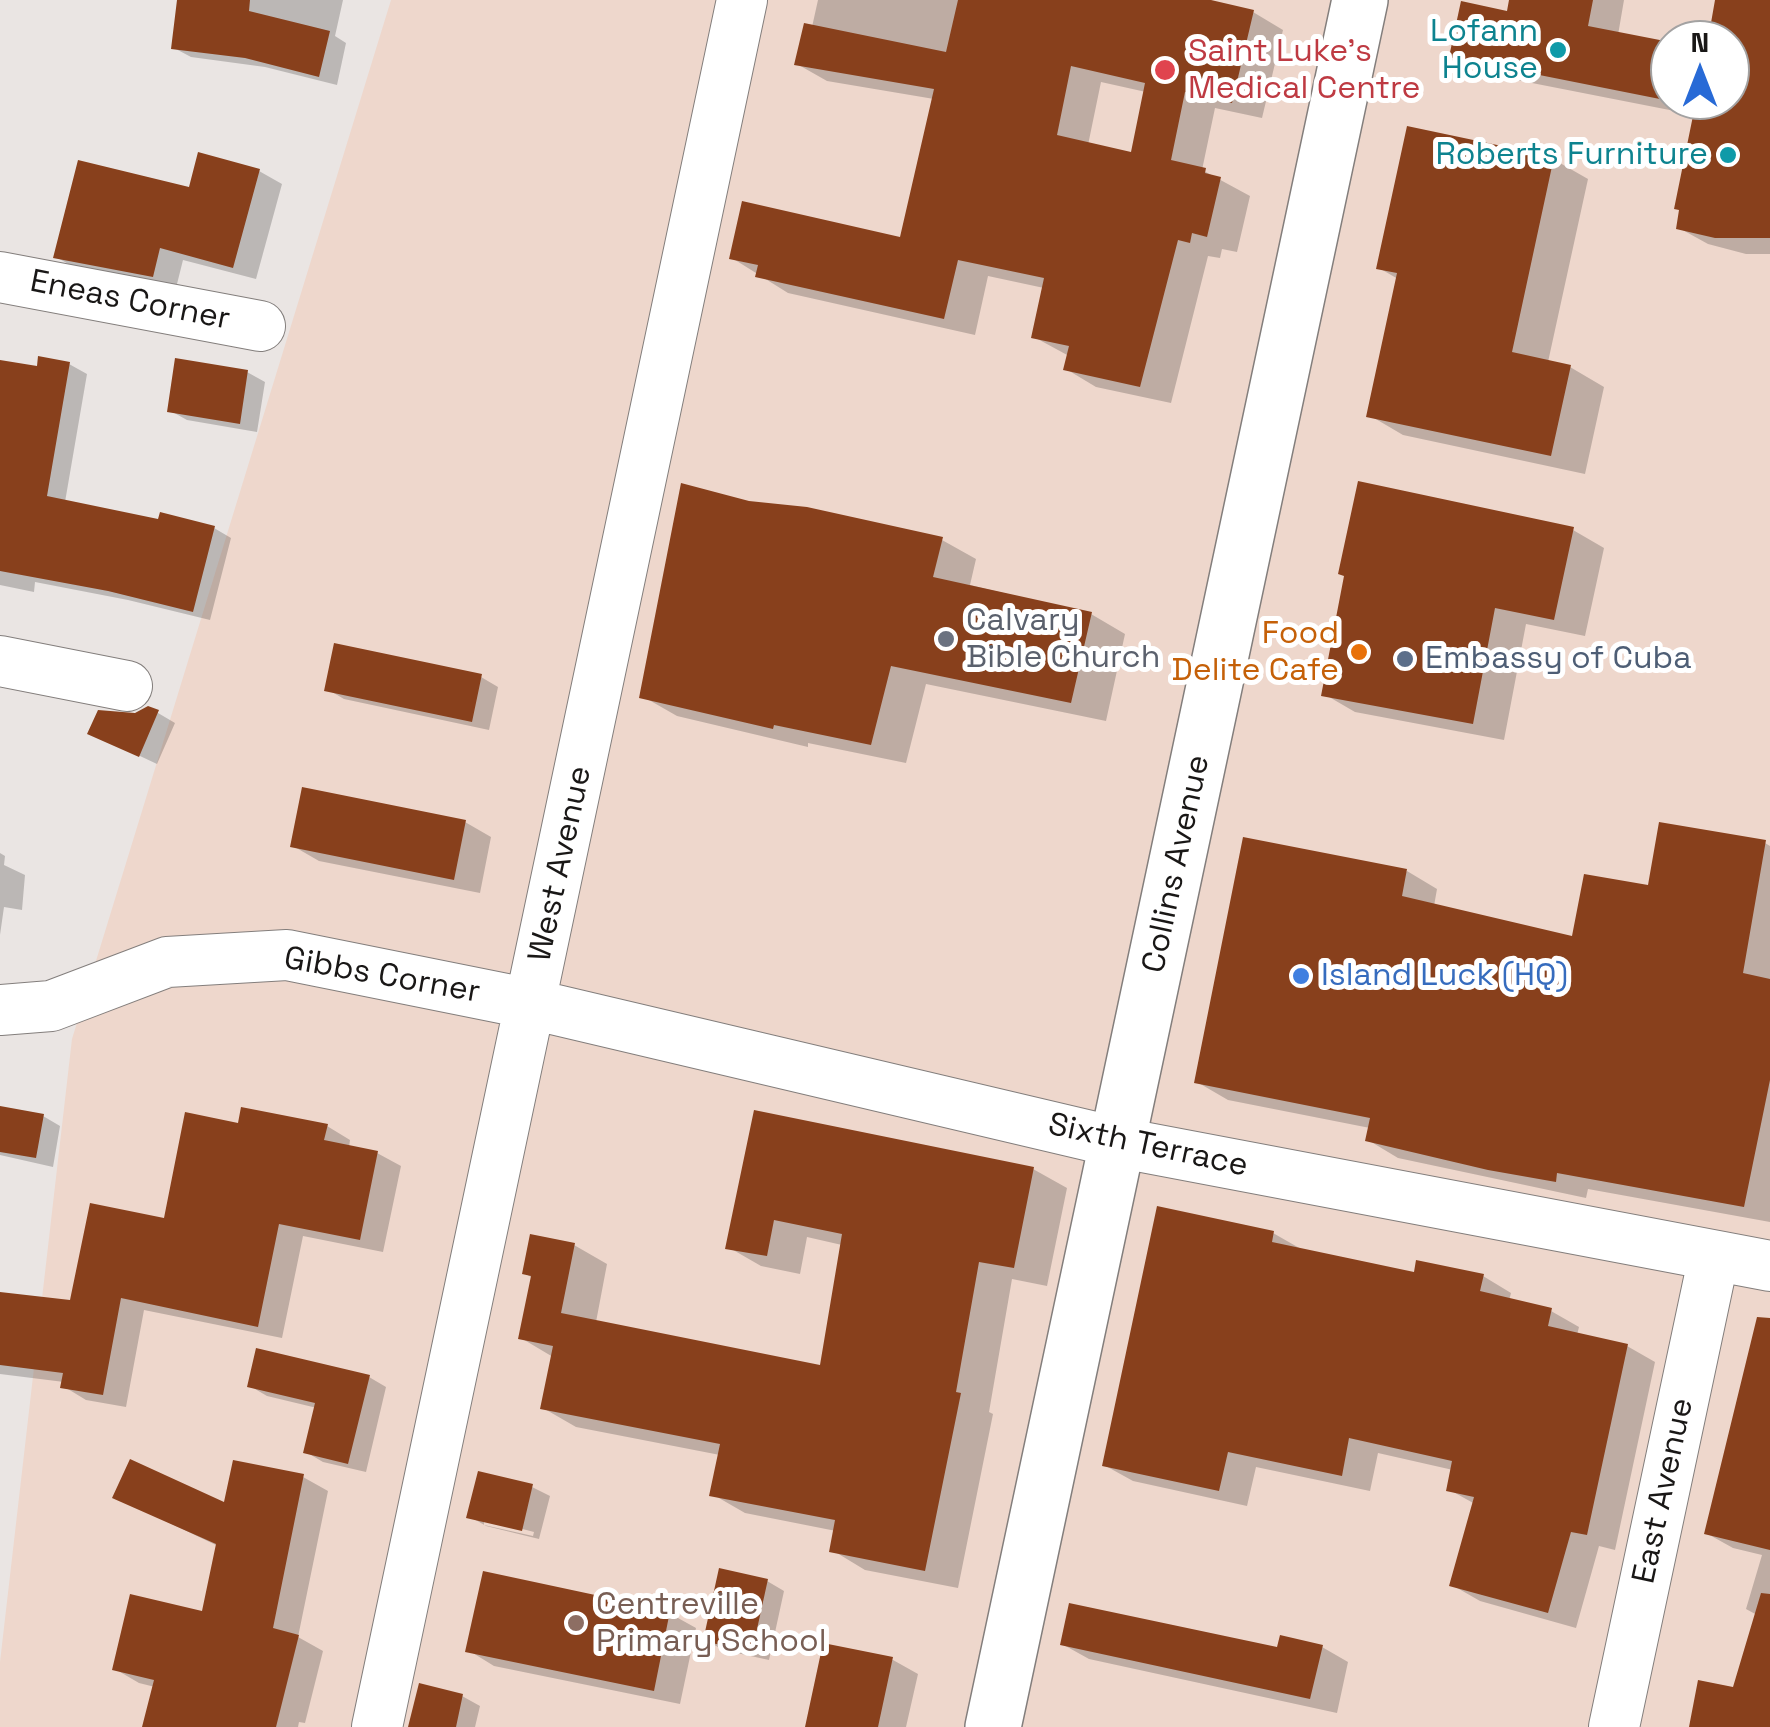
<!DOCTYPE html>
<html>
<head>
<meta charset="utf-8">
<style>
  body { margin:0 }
  #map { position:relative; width:1770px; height:1727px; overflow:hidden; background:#eae5e3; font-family:"Space Grotesk",sans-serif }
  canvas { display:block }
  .north { position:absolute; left:1650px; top:20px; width:100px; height:100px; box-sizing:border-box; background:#fff; border:2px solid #a3a2a2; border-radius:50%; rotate:0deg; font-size:28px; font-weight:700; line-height:40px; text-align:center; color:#191716 }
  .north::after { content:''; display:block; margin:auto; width:35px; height:45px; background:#286ad6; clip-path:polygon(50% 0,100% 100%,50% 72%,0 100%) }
</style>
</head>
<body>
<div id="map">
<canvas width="1770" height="1727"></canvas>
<div class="north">N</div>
</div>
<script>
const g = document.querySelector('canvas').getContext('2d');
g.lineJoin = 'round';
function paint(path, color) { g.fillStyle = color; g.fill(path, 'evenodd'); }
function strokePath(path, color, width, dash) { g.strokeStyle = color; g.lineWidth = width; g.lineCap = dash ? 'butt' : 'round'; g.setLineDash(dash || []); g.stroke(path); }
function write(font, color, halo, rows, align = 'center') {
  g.font = font + ' "Space Grotesk",sans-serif'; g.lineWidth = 10; g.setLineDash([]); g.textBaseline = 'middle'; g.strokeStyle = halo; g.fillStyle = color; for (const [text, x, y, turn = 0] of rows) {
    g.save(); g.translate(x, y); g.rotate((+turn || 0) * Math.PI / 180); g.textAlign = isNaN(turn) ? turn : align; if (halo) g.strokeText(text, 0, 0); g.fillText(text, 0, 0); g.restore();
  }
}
const commercial = new Path2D(`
  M 391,0 L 1770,0 L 1770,1727 L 0,1727 L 0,1662 L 72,1039 ZM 1670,40 L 1730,40 L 1730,100 L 1670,100 Z`);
const shadow = new Path2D(`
  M 180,0 L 343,0 L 335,36 L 346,43 L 337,85 L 265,67 L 191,57 L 174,48 Z
  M 818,0 L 1200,0 L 1253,12 L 1283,30 L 1262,118 L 1215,108 L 1202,170 L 1250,196 L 1237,252 L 1222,249 L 1220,258 L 1208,256 L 1171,403 L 1096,387 L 1066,369 L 1069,356 L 1034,337 L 1044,288 L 988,276 L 975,335 L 788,293 L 732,258 L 902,240 L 934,99 L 827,81 L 797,64 L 812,27 ZM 1101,82 L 1146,92 L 1133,155 L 1088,145 Z
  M 1512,0 L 1624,0 L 1618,35 L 1670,45 L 1670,100 L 1730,100 L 1730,40 L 1710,40 L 1718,0 L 1770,0 L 1770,254 L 1746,254 L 1708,244 L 1679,228 L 1695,115 L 1481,73 L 1452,56 L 1509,13 Z
  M 200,156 L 259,171 L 282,184 L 256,279 L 183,260 L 176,288 L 79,270 L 56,257 L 191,190 Z
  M 1553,159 L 1588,179 L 1548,362 L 1570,367 L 1604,387 L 1585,474 L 1403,435 L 1369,415 L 1398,279 L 1379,268 Z
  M 0,362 L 39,369 L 69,364 L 87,374 L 65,502 L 160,522 L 214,528 L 231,538 L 210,620 L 128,600 L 35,582 L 34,592 L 0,585 Z
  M 247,372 L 265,382 L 257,432 L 187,420 L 169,410 Z
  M 1573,530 L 1604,548 L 1585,636 L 1526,624 L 1504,740 L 1355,712 L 1324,694 Z
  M 942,540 L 976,559 L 970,585 L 1091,614 L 1125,634 L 1106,721 L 926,684 L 906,763 L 808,743 L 808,747 L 677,716 L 642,696 Z
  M 481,677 L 498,687 L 489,730 L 344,699 L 327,689 Z
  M 158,713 L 175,723 L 157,764 L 91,733 L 136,716 Z
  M 465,822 L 491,837 L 480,893 L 319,861 L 293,846 Z
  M 1765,843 L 1770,846 L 1770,1222 L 1588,1189 L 1586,1198 L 1398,1158 L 1368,1140 L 1370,1128 L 1228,1100 L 1197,1082 L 1407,871 L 1437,889 L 1434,906 L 1574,939 L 1650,888 Z
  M 0,853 L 5,856 L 4,865 L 25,875 L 22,910 L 4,907 L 0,935 Z
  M 0,1109 L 43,1116 L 60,1126 L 53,1167 L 0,1155 Z
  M 756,1113 L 1033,1169 L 1067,1188 L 1047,1286 L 1012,1279 L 989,1412 L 993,1414 L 958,1588 L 865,1570 L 832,1550 L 836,1531 L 745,1513 L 712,1494 L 720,1455 L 576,1427 L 543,1408 L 553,1357 L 521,1338 L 533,1278 L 524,1273 L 574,1245 L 607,1264 L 596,1322 L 822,1367 L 842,1245 L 807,1237 L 800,1274 L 761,1266 L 728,1247 Z
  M 240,1126 L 327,1126 L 350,1140 L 349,1147 L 377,1153 L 401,1166 L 383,1252 L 303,1236 L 282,1338 L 144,1310 L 126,1407 L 86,1400 L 63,1386 L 64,1382 L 0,1374 L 0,1294 L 72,1303 L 166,1221 Z
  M 1273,1233 L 1301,1249 L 1416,1275 L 1483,1276 L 1511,1293 L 1509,1301 L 1551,1311 L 1579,1327 L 1577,1335 L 1627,1346 L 1655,1362 L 1615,1550 L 1599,1546 L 1576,1628 L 1480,1601 L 1452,1585 L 1475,1504 L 1448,1489 L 1453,1470 L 1378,1453 L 1370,1491 L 1256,1467 L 1247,1506 L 1133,1481 L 1104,1465 Z
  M 1770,1367 L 1770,1727 L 1691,1727 L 1735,1690 L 1757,1615 L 1746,1609 L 1762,1555 L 1733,1548 L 1706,1533 Z
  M 369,1377 L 386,1387 L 366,1472 L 323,1462 L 306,1452 L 317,1408 L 267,1396 L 250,1386 Z
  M 303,1477 L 328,1491 L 298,1637 L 323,1651 L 305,1723 L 299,1722 L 298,1727 L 145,1727 L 155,1687 L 139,1683 L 115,1669 L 204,1614 L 218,1546 L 115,1497 L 226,1505 Z
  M 532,1487 L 550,1496 L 539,1539 L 486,1526 L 469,1516 ZM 484,1519 L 534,1532 L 533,1536 L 484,1525 Z
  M 767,1581 L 784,1591 L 769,1660 L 723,1650 L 706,1640 Z
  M 669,1613 L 696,1628 L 680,1704 L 494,1666 L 468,1650 Z
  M 1062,1644 L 1279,1650 L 1322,1647 L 1348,1662 L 1337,1713 L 1089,1659 Z
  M 825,1645 L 893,1660 L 918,1674 L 906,1727 L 807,1727 Z
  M 462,1696 L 480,1706 L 475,1727 L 411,1727 Z`);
const building = new Path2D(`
  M 177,0 L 250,0 L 249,11 L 330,31 L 319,77 L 245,58 L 171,49 Z
  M 958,0 L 1211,0 L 1254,10 L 1232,103 L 1185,92 L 1171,160 L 1206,168 L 1205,173 L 1221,177 L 1207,237 L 1192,233 L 1190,243 L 1178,240 L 1140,387 L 1063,370 L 1069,346 L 1031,338 L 1044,278 L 958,260 L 944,319 L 755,277 L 758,265 L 729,259 L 742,201 L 900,237 L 934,89 L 794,65 L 804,23 L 946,52 ZM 1071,66 L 1145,83 L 1131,152 L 1057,135 Z
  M 1509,0 L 1593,0 L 1588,26 L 1670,42 L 1670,100 L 1730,100 L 1730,40 L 1708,40 L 1715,0 L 1770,0 L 1770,238 L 1715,238 L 1676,229 L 1679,210 L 1674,209 L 1695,106 L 1449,57 L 1461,1 L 1507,11 Z
  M 1407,126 L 1554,157 L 1512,352 L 1571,365 L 1551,456 L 1366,417 L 1397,273 L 1376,269 Z
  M 198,152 L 260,169 L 233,268 L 160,248 L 153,277 L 53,258 L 78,160 L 189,187 Z
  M 38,356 L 70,362 L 47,496 L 158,519 L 160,512 L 215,526 L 193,612 L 108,591 L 0,571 L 0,360 L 37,366 Z
  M 175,358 L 248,370 L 240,424 L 167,412 Z
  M 1358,481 L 1574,527 L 1554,620 L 1495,608 L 1473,724 L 1321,696 L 1344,576 L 1338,574 Z
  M 681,483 L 749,501 L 807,507 L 943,537 L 933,577 L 1092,612 L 1071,703 L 891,666 L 871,745 L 774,725 L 773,729 L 639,698 Z
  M 334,643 L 482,674 L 472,722 L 324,691 Z
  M 148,706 L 159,710 L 139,757 L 87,734 L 98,710 L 135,713 Z
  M 302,787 L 466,820 L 454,880 L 290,847 Z
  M 1659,822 L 1766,840 L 1743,973 L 1770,979 L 1770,1080 L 1744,1207 L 1557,1173 L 1556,1182 L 1488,1170 L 1365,1141 L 1370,1118 L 1194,1083 L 1243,837 L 1407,869 L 1402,896 L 1572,936 L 1584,874 L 1648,885 Z
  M 0,1106 L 44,1114 L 36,1158 L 0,1152 Z
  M 241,1107 L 328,1124 L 324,1140 L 378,1151 L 360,1240 L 279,1224 L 258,1327 L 121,1298 L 103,1395 L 60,1388 L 63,1373 L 0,1365 L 0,1292 L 70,1300 L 90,1203 L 164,1218 L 185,1112 L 238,1123 Z
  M 754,1110 L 1034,1167 L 1014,1268 L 979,1262 L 956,1392 L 961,1393 L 925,1571 L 829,1552 L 835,1520 L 709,1496 L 720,1444 L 540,1409 L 553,1346 L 518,1339 L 531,1276 L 522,1274 L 530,1234 L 575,1243 L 561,1313 L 820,1365 L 842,1234 L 774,1220 L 767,1256 L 725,1249 Z
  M 1157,1206 L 1274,1231 L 1272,1242 L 1414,1272 L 1416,1260 L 1484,1274 L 1480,1291 L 1552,1308 L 1548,1326 L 1628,1344 L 1587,1535 L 1571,1532 L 1548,1613 L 1449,1586 L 1474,1497 L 1446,1491 L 1452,1461 L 1349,1438 L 1342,1476 L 1228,1452 L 1219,1491 L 1102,1466 Z
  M 1757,1317 L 1770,1318 L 1770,1550 L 1704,1534 Z
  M 256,1348 L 370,1375 L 348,1464 L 303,1453 L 315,1403 L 247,1387 Z
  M 130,1459 L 224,1502 L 233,1460 L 304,1474 L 273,1628 L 299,1635 L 276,1727 L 142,1727 L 154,1680 L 112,1670 L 130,1594 L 202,1611 L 216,1544 L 112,1498 Z
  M 478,1471 L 533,1484 L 522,1531 L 466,1518 Z
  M 719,1568 L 768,1579 L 752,1652 L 703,1641 Z
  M 483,1571 L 670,1611 L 654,1691 L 465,1652 Z
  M 1761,1593 L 1770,1594 L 1770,1727 L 1689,1727 L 1698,1680 L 1733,1687 Z
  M 1069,1603 L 1277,1647 L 1280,1635 L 1323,1645 L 1310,1699 L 1060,1645 Z
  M 823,1643 L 893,1657 L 878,1727 L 805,1727 Z
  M 419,1683 L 463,1694 L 456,1727 L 408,1727 Z`);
const street = new Path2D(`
  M 0,277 L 260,326
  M 0,661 L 127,686
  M 0,1010 L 51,1006 L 167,962 L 287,955 L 531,1004 L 1116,1142 L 1770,1266
  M 377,1727 L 742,0
  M 1614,1727 L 1714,1256`);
const secondary = new Path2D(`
  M 993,1727 L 1360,0`);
const markers = [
  [1558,50,10,"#0f9aa8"],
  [1165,70,12,"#e0444e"],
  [1728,155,10,"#0f9aa8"],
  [946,639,10,"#6b7280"],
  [1359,652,10,"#e8710a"],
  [1405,659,10,"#5c6f8a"],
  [1301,976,10,"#3f7fe0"],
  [576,1623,10,"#8d6e63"]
];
const cultureNames = [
  ["Lofann",1538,32],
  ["House",1538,69],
  ["Roberts Furniture",1708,155]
];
const healthNames = [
  ["Saint Luke's",1188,52],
  ["Medical Centre",1188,89]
];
const streetNames = [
  ["Eneas Corner",130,301,11],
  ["West Avenue",561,864,-78],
  ["Collins Avenue",1177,864,-78],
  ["Gibbs Corner",382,976,10],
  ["Sixth Terrace",1148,1146,12],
  ["East Avenue",1664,1491,-78]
];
const worshipNames = [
  ["Calvary",966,621],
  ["Bible Church",966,658]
];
const foodNames = [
  ["Food",1339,634],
  ["Delite Cafe",1339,671]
];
const serviceNames = [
  ["Embassy of Cuba",1425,659]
];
const shopNames = [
  ["Island Luck (HQ)",1321,976]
];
const educationNames = [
  ["Centreville",596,1605],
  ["Primary School",596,1642]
];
paint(commercial, '#eed7cc');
paint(shadow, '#0003');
paint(building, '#88401c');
strokePath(street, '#837e7c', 52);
strokePath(secondary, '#837e7c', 58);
strokePath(street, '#fff', 50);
strokePath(secondary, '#fff', 55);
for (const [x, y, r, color] of markers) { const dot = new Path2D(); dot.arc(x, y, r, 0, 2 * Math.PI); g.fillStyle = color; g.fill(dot); strokePath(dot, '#fff', 4); }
write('32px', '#0d838f', '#fff', cultureNames, 'right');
write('32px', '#be3a42', '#fff', healthNames, 'left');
write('32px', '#191716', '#fff', streetNames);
write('32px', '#5b616d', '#fff', worshipNames, 'left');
write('32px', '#c56008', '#fff', foodNames, 'right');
write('32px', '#4e5e75', '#fff', serviceNames, 'left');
write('32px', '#366cbe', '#fff', shopNames, 'left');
write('32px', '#785e54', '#fff', educationNames, 'left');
</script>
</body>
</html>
